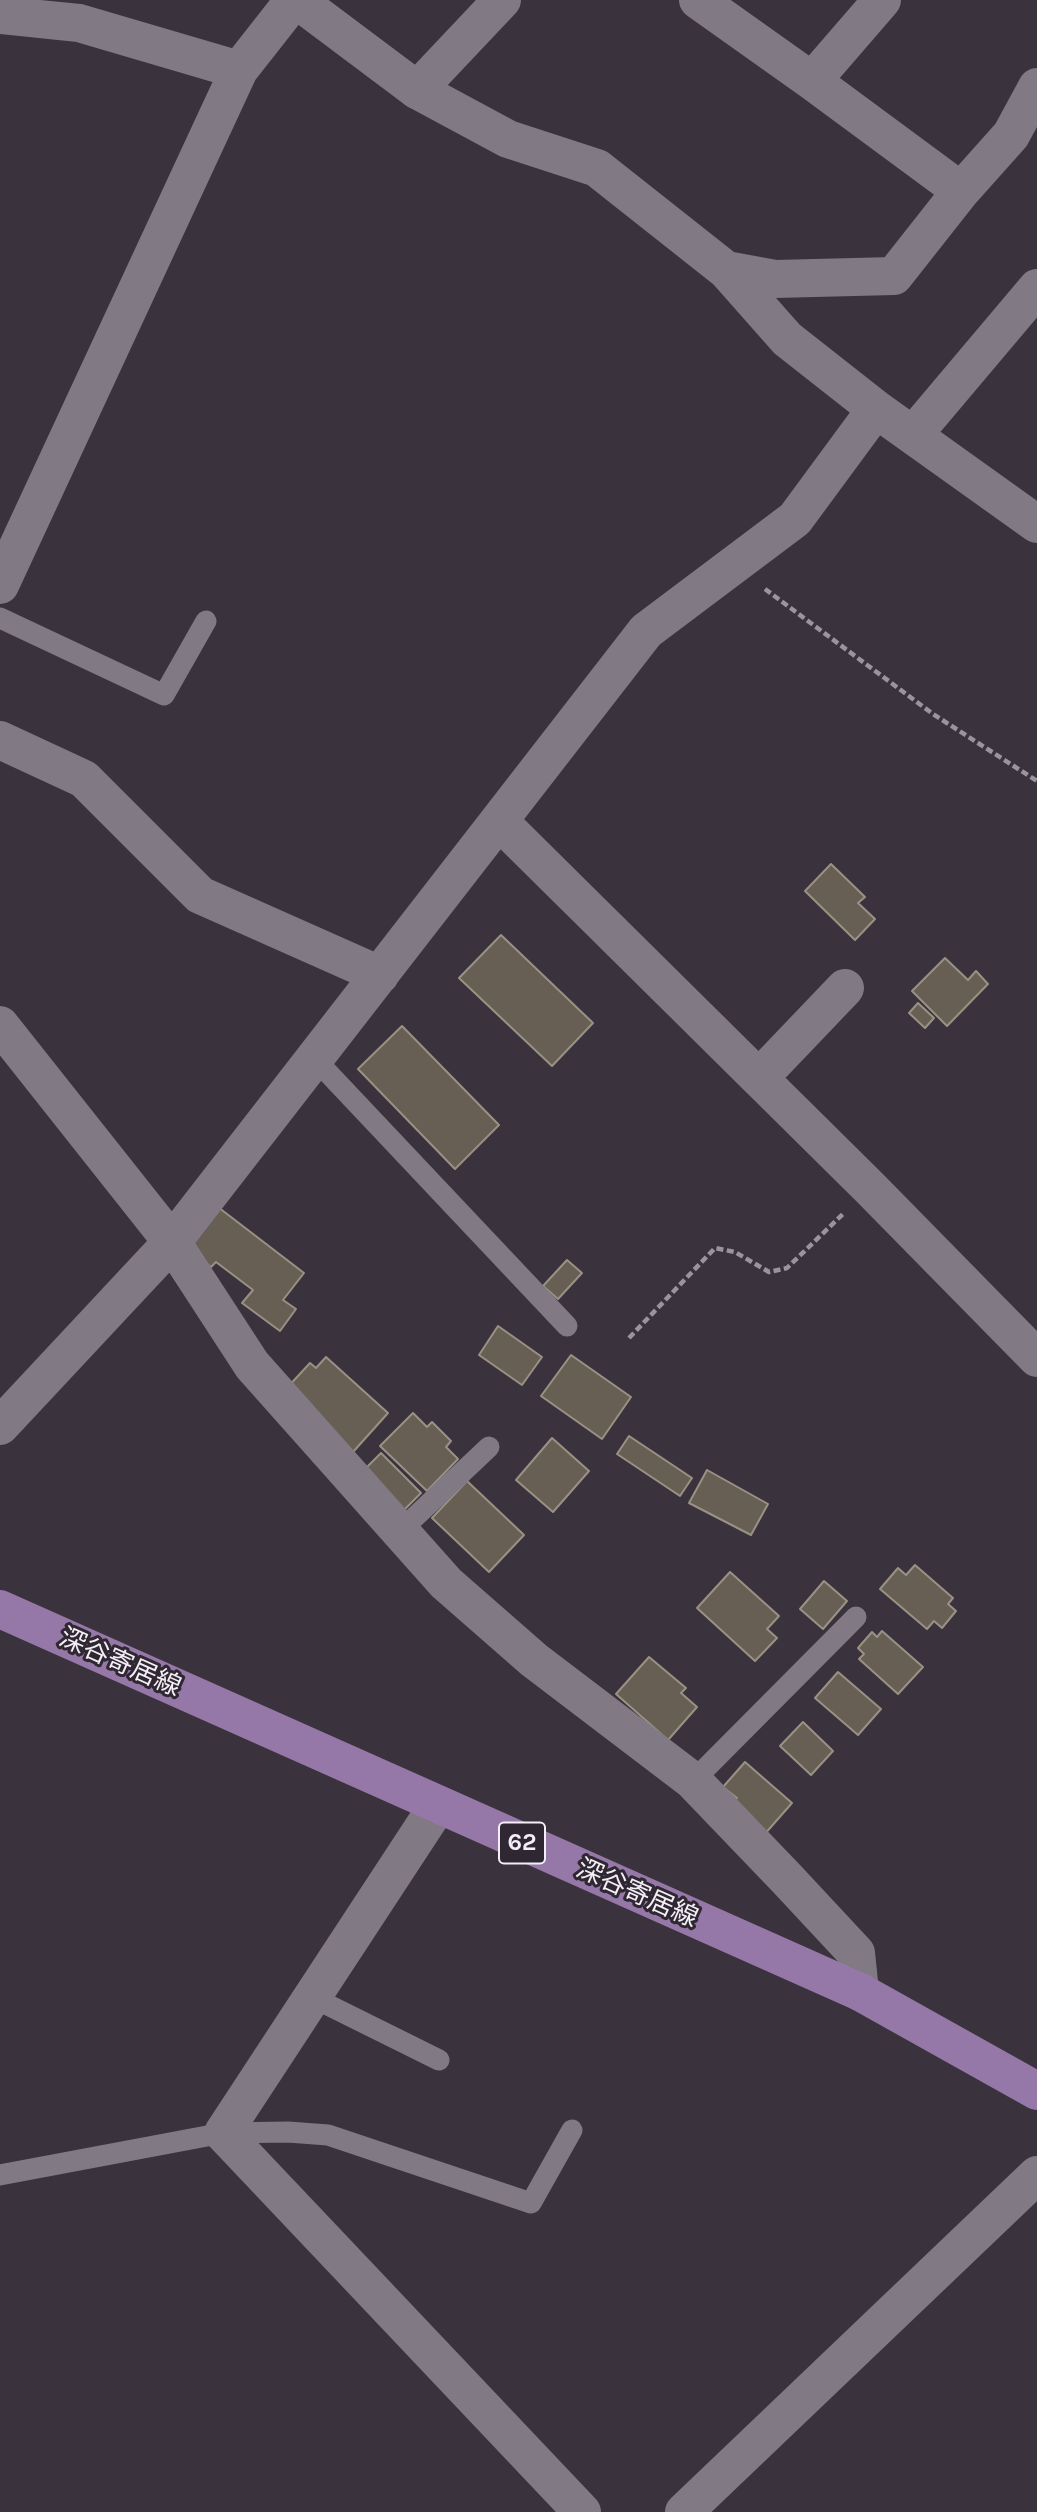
<!DOCTYPE html>
<html>
<head>
<meta charset="utf-8">
<style>
  body { margin:0 }
  canvas { display:block; background:#3a323c }
</style>
</head>
<body>
<canvas width="1037" height="2512"></canvas>
<script>
const g = document.querySelector('canvas').getContext('2d');
g.lineJoin = 'round';
function paint(path, color) { g.fillStyle = color; g.fill(path, 'evenodd'); }
function strokePath(path, color, width, dash) { g.strokeStyle = color; g.lineWidth = width; g.lineCap = dash ? 'butt' : 'round'; g.setLineDash(dash || []); g.stroke(path); }
function write(font, color, halo, rows, align = 'center') {
  g.font = font + ' Karla,"Noto Sans JP",sans-serif'; g.lineWidth = 6; g.setLineDash([]); g.textBaseline = 'middle'; g.strokeStyle = halo; g.fillStyle = color; for (const [text, x, y, turn = 0] of rows) {
    g.save(); g.translate(x, y); g.rotate((+turn || 0) * Math.PI / 180); g.textAlign = isNaN(turn) ? turn : align; if (halo) g.strokeText(text, 0, 0); g.fillText(text, 0, 0); g.restore();
  }
}
const building = new Path2D(`
  M 831,864 L 865,897 L 858,903 L 875,919 L 855,940 L 805,891 Z
  M 501,935 L 593,1023 L 552,1066 L 459,978 Z
  M 945,958 L 968,980 L 976,971 L 988,984 L 947,1026 L 912,991 Z
  M 918,1003 L 934,1018 L 925,1028 L 909,1013 Z
  M 402,1026 L 499,1125 L 455,1169 L 358,1069 Z
  M 214,1204 L 304,1273 L 283,1300 L 296,1309 L 280,1331 L 242,1303 L 253,1290 L 216,1262 L 211,1267 L 183,1245 Z
  M 567,1260 L 582,1273 L 558,1299 L 543,1286 Z
  M 498,1326 L 542,1357 L 522,1385 L 479,1355 Z
  M 571,1355 L 631,1397 L 602,1439 L 541,1396 Z
  M 326,1357 L 388,1413 L 353,1452 L 285,1390 L 310,1363 L 316,1368 Z
  M 413,1413 L 427,1427 L 432,1422 L 451,1441 L 446,1447 L 458,1459 L 427,1491 L 380,1446 Z
  M 629,1436 L 692,1478 L 680,1496 L 617,1454 Z
  M 552,1438 L 589,1471 L 553,1512 L 516,1480 Z
  M 381,1453 L 421,1493 L 401,1513 L 361,1473 Z
  M 707,1470 L 768,1504 L 751,1535 L 689,1503 Z
  M 467,1481 L 524,1535 L 489,1572 L 432,1518 Z
  M 915,1565 L 953,1598 L 948,1604 L 956,1611 L 942,1628 L 934,1621 L 927,1629 L 880,1589 L 898,1568 L 906,1575 Z
  M 730,1572 L 779,1616 L 767,1629 L 777,1638 L 755,1661 L 697,1608 Z
  M 824,1581 L 847,1601 L 823,1629 L 800,1609 Z
  M 882,1631 L 923,1667 L 898,1694 L 859,1659 L 864,1654 L 858,1648 L 872,1632 L 877,1637 Z
  M 649,1657 L 686,1688 L 681,1693 L 697,1707 L 668,1740 L 616,1694 Z
  M 838,1672 L 881,1709 L 858,1735 L 815,1698 Z
  M 803,1722 L 833,1751 L 811,1775 L 780,1746 Z
  M 745,1762 L 792,1803 L 763,1836 L 733,1803 L 737,1798 L 723,1787 Z`);
const path = new Path2D(`
  M 765,589 L 933,714 L 1037,781
  M 629,1338 L 715,1248 L 735,1252 L 769,1272 L 787,1268 L 844,1213`);
const service = new Path2D(`
  M 0,618 L 164,695 L 206,621
  M 315,1059 L 567,1326
  M 400,1531 L 489,1447
  M 693,1781 L 856,1617
  M 312,1997 L 439,2060
  M 0,2175 L 223,2133 L 288,2132 L 328,2135 L 531,2203 L 572,2130`);
const minor = new Path2D(`
  M 502,0 L 417,90 L 508,139 L 597,168 L 726,270 L 787,339 L 876,409 L 1037,524
  M 698,0 L 812,81 L 961,191
  M 0,15 L 79,23 L 239,70
  M 812,81 L 882,0
  M 726,270 L 775,279 L 894,276 L 961,191 L 1011,135 L 1037,87
  M 913,435 L 1037,288
  M 0,585 L 239,70 L 294,0
  M 0,740 L 84,779 L 200,895 L 380,975
  M 499,821 L 870,1188 L 1037,1358
  M 0,1025 L 172,1242 L 252,1365 L 446,1583 L 534,1660 L 693,1781 L 788,1880 L 856,1953 L 860,1992
  M 759,1078 L 845,988
  M 0,1426 L 172,1242 L 646,631 L 795,519 L 876,409
  M 438,1805 L 223,2133 L 582,2512
  M 684,2512 L 1037,2175`);
const tertiary = new Path2D(`
  M 297,0 L 417,90`);
const primary = new Path2D(`
  M 0,1609 L 860,1992 L 1037,2091`);
const shields = [
  [522,1843,46]
];
const shieldNames = [
  ["62",522,1843]
];
const streetNames = [
  ["深谷寄居線",120,1663,24],
  ["深谷寄居線",637,1894,24]
];
paint(building, '#675f53');
strokePath(building, '#9a9185', 2);
strokePath(path, '#9b949d', 4.5, [7, 3.5]);
strokePath(service, '#817984', 21);
strokePath(minor, '#817984', 38);
strokePath(tertiary, '#817984', 38);
strokePath(primary, '#9678a8', 38);
for (const [x, y, w] of shields) { const box = new Path2D(); box.roundRect(x - w / 2, y - 20.5, w, 41, 5); g.fillStyle = '#2f2832'; g.fill(box); strokePath(box, '#f4eff6', 2); }
write('bold 24px', '#f4eff6', null, shieldNames);
write('26px', '#f4eff6', '#2f2832', streetNames);
</script>
</body>
</html>
